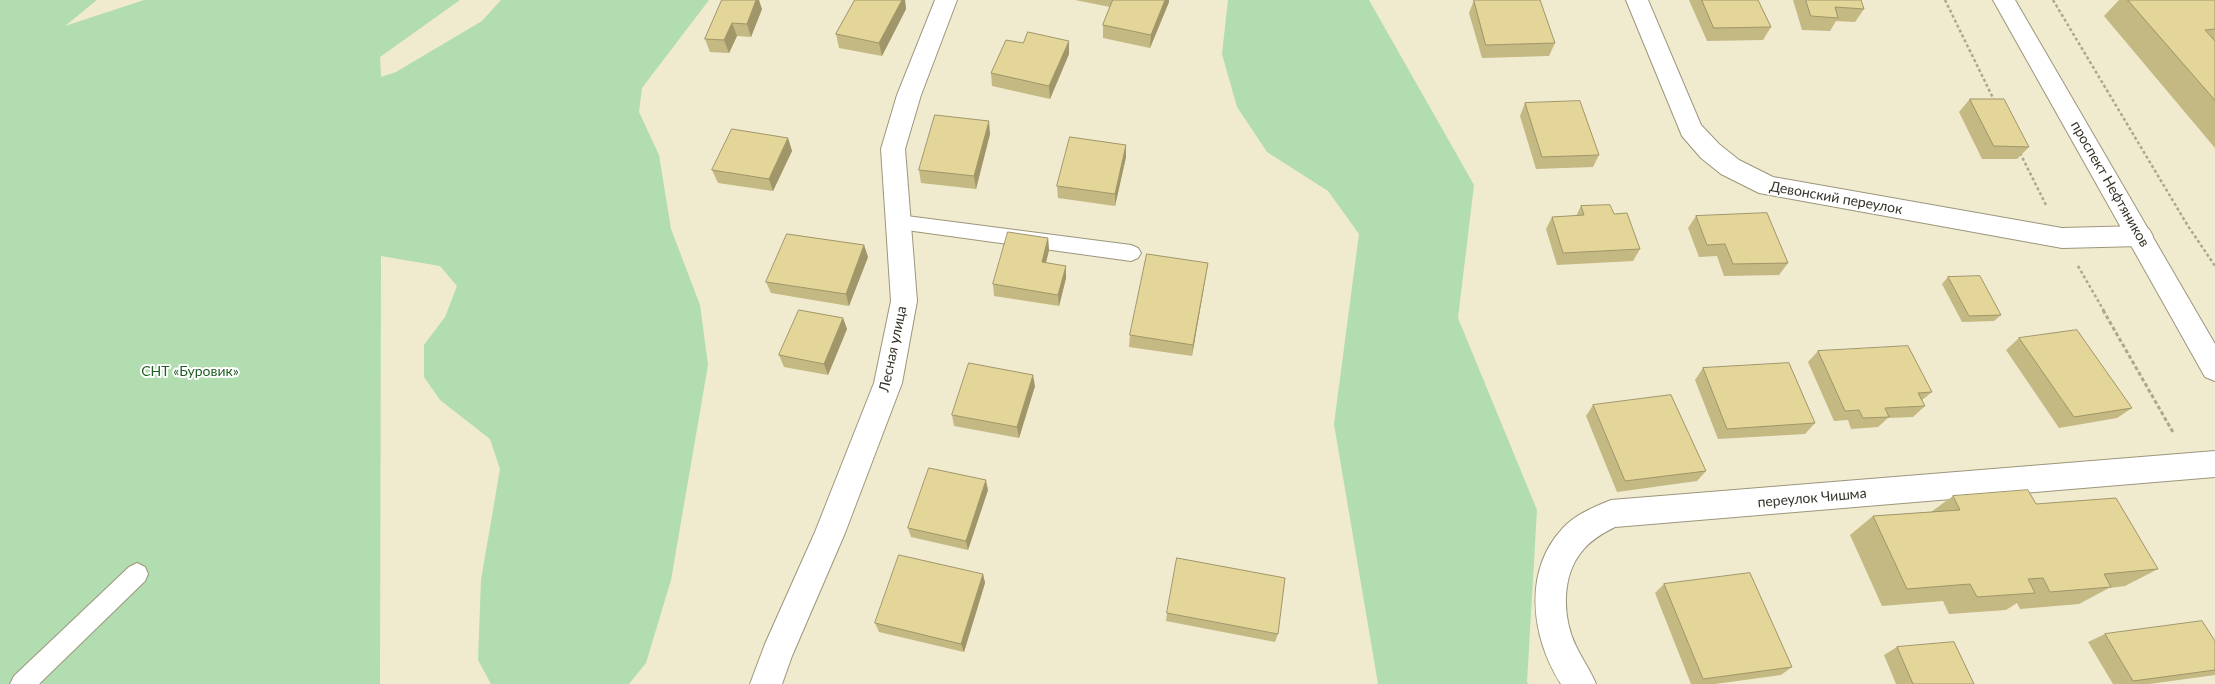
<!DOCTYPE html>
<html>
<head>
<meta charset="utf-8">
<style>
  body { margin:0 }
  canvas { display:block; background:#f0eace }
</style>
</head>
<body>
<canvas width="2215" height="684"></canvas>
<script>
const g = document.querySelector('canvas').getContext('2d');
g.lineJoin = 'round';
function paint(path, color) { g.fillStyle = color; g.fill(path, 'evenodd'); }
function strokePath(path, color, width, dash) { g.strokeStyle = color; g.lineWidth = width; g.lineCap = dash ? 'butt' : 'round'; g.setLineDash(dash || []); g.stroke(path); }
function write(font, color, halo, rows, align = 'center') {
  g.font = font + ' Lato,sans-serif'; g.lineWidth = 4; g.setLineDash([]); g.textBaseline = 'middle'; g.strokeStyle = halo; g.fillStyle = color; for (const [text, x, y, turn = 0] of rows) {
    g.save(); g.translate(x, y); g.rotate((+turn || 0) * Math.PI / 180); g.textAlign = isNaN(turn) ? turn : align; if (halo) g.strokeText(text, 0, 0); g.fillText(text, 0, 0); g.restore();
  }
}
const green = new Path2D(`
  M 0,0 L 97,0 L 65,26 L 144,0 L 460,0 L 380,57 L 381,77 L 396,72 L 482,21 L 501,0 L 709,0 L 642,88 L 639,112 L 659,155 L 671,229 L 700,305 L 708,365 L 671,580 L 646,663 L 629,684 L 491,684 L 478,660 L 481,580 L 500,469 L 490,439 L 440,400 L 424,377 L 424,345 L 445,317 L 457,286 L 440,266 L 381,256 L 380,684 L 0,684 Z
  M 1228,0 L 1369,0 L 1474,185 L 1458,318 L 1537,510 L 1527,682 L 1529,684 L 1378,684 L 1334,424 L 1359,234 L 1328,191 L 1267,152 L 1237,107 L 1222,54 Z`);
const pathFar1 = new Path2D(`
  M 1945,0 L 1995,102
  M 2053,0 L 2188,226 L 2215,266
  M 2020,153 L 2046,205
  M 2078,266 L 2104,311`);
const path = new Path2D(`
  M 2103,310 L 2174,434`);
const service = new Path2D(`
  M 899,215 L 1131,245 L 1138,248 L 1141,253 L 1138,258 L 1131,261 L 899,229 L 892,227 L 890,222 L 892,217 Z
  M 137,563 L 145,567 L 148,574 L 145,581 L 39,684 L 10,684 L 14,676 L 129,567 Z`);
const minor = new Path2D(`
  M 935,0 L 957,0 L 921,95 L 905,149 L 917,301 L 902,383 L 845,533 L 792,656 L 782,684 L 750,684 L 765,644 L 815,532 L 874,383 L 891,301 L 881,149 L 897,95 Z
  M 1626,0 L 1648,0 L 1701,125 L 1719,144 L 1739,160 L 1773,177 L 2062,228 L 2140,226 L 2149,229 L 2153,236 L 2149,243 L 2140,246 L 2062,248 L 1759,193 L 1721,174 L 1701,158 L 1682,136 Z
  M 2215,451 L 2215,477 L 1615,527 C 1603,533 1591,540 1583,550 C 1561,575 1562,617 1576,646 C 1582,659 1591,671 1596,684 L 1561,684 C 1532,638 1522,573 1562,529 C 1574,515 1594,507 1611,500 Z`);
const secondary = new Path2D(`
  M 1993,0 L 2015,0 L 2215,344 L 2215,381 L 2205,377 Z`);
const wall = new Path2D(`
  M 722,0 L 762,9 L 751,37 L 737,36 L 729,53 L 710,52 L 705,39 Z
  M 855,0 L 905,0 L 906,9 L 882,56 L 839,48 L 836,34 Z
  M 1075,0 L 1169,0 L 1169,2 L 1150,48 L 1103,38 L 1103,25 L 1110,7 Z
  M 1474,0 L 1555,43 L 1549,56 L 1482,58 L 1469,13 Z
  M 1689,0 L 1758,0 L 1771,27 L 1763,40 L 1707,41 Z
  M 1793,0 L 1861,0 L 1864,9 L 1855,22 L 1836,21 L 1830,31 L 1802,30 Z
  M 2119,0 L 2215,0 L 2215,148 L 2104,16 Z
  M 1069,41 L 1069,54 L 1050,99 L 992,86 L 991,73 Z
  M 1970,99 L 2029,147 L 2017,159 L 1982,159 L 1959,112 Z
  M 1525,103 L 1599,155 L 1593,167 L 1536,169 L 1520,116 Z
  M 990,134 L 976,189 L 921,183 L 919,170 Z
  M 788,138 L 792,151 L 773,191 L 718,183 L 712,170 Z
  M 1126,157 L 1115,206 L 1058,198 L 1057,186 Z
  M 1581,206 L 1614,214 L 1640,249 L 1633,261 L 1557,265 L 1546,229 L 1552,217 L 1576,216 Z
  M 1696,216 L 1788,263 L 1779,275 L 1724,276 L 1717,256 L 1699,257 L 1688,228 Z
  M 1048,238 L 1049,250 L 1046,263 L 1066,266 L 1066,278 L 1059,306 L 994,296 L 993,284 Z
  M 864,245 L 868,257 L 849,306 L 771,293 L 766,282 Z
  M 1208,263 L 1206,275 L 1192,356 L 1129,347 L 1130,335 Z
  M 1948,277 L 2001,315 L 1994,321 L 1962,322 L 1942,284 Z
  M 843,318 L 847,329 L 828,375 L 784,367 L 779,355 Z
  M 2019,338 L 2132,408 L 2117,418 L 2059,428 L 2006,350 Z
  M 1818,351 L 1932,392 L 1922,400 L 1925,406 L 1913,417 L 1888,418 L 1878,427 L 1851,429 L 1848,420 L 1834,421 L 1808,362 Z
  M 1703,368 L 1815,423 L 1805,434 L 1718,439 L 1695,380 Z
  M 1035,386 L 1019,438 L 954,426 L 952,415 Z
  M 1593,405 L 1706,471 L 1697,481 L 1617,492 L 1586,416 Z
  M 988,490 L 968,550 L 911,537 L 908,528 Z
  M 1953,496 L 2036,504 L 2158,569 L 2125,586 L 2109,588 L 2079,604 L 2020,609 L 2017,603 L 2006,610 L 1949,614 L 1943,601 L 1882,606 L 1850,535 L 1873,516 L 1931,512 Z
  M 983,574 L 985,583 L 964,652 L 879,632 L 875,623 Z
  M 1664,584 L 1792,667 L 1781,675 L 1715,684 L 1691,684 L 1655,593 Z
  M 1167,613 L 1278,634 L 1275,642 L 1166,621 Z
  M 2105,634 L 2215,641 L 2215,675 L 2149,684 L 2113,684 L 2088,642 Z
  M 1897,647 L 1974,684 L 1896,684 L 1884,655 Z`);
const shadedWall = new Path2D(`
  M 756,0 L 759,0 L 762,9 L 751,37 L 747,24 Z
  M 902,0 L 905,0 L 906,9 L 882,56 L 879,43 Z
  M 1165,0 L 1169,0 L 1169,2 L 1150,48 L 1151,35 Z
  M 732,23 L 737,36 L 729,53 L 724,40 Z
  M 1069,41 L 1069,54 L 1050,99 L 1049,86 Z
  M 989,121 L 990,134 L 976,189 L 974,176 Z
  M 788,138 L 792,151 L 773,191 L 769,179 Z
  M 1126,145 L 1126,157 L 1115,206 L 1115,194 Z
  M 1048,238 L 1049,250 L 1043,274 L 1042,262 Z
  M 864,245 L 868,257 L 849,306 L 846,294 Z
  M 1208,263 L 1206,275 L 1192,356 L 1193,345 Z
  M 1066,266 L 1066,278 L 1059,306 L 1058,295 Z
  M 843,318 L 847,329 L 828,375 L 824,364 Z
  M 1033,375 L 1035,386 L 1019,438 L 1017,427 Z
  M 986,480 L 988,490 L 968,550 L 966,541 Z
  M 983,574 L 985,583 L 964,652 L 961,644 Z`);
const building = new Path2D(`
  M 722,0 L 756,0 L 747,24 L 732,23 L 724,40 L 705,39 Z
  M 855,0 L 902,0 L 879,43 L 836,34 Z
  M 1113,0 L 1165,0 L 1151,35 L 1103,25 Z
  M 1474,0 L 1540,0 L 1555,43 L 1486,45 Z
  M 1702,0 L 1758,0 L 1771,27 L 1714,28 Z
  M 1806,0 L 1861,0 L 1864,9 L 1835,7 L 1838,18 L 1811,16 Z
  M 2128,0 L 2215,0 L 2215,29 L 2205,30 L 2215,41 L 2215,100 Z
  M 1028,32 L 1069,41 L 1049,86 L 991,73 L 1006,40 L 1023,43 Z
  M 1970,99 L 2004,99 L 2029,147 L 1994,146 Z
  M 1580,101 L 1599,155 L 1542,157 L 1525,103 Z
  M 935,115 L 989,121 L 974,176 L 919,170 Z
  M 732,129 L 788,138 L 769,179 L 712,170 Z
  M 1070,137 L 1126,145 L 1115,194 L 1057,186 Z
  M 1610,205 L 1614,214 L 1627,213 L 1640,249 L 1563,253 L 1552,217 L 1584,215 L 1581,206 Z
  M 1767,213 L 1788,263 L 1733,264 L 1725,244 L 1707,245 L 1696,216 Z
  M 1008,232 L 1048,238 L 1042,262 L 1066,266 L 1058,295 L 993,284 Z
  M 787,234 L 864,245 L 846,294 L 766,282 Z
  M 1147,254 L 1208,263 L 1193,345 L 1130,335 Z
  M 1980,276 L 2001,315 L 1969,316 L 1948,277 Z
  M 799,310 L 843,318 L 824,364 L 779,355 Z
  M 2077,330 L 2132,408 L 2074,417 L 2019,338 Z
  M 1908,346 L 1932,392 L 1918,393 L 1925,406 L 1885,408 L 1889,417 L 1863,418 L 1859,410 L 1845,411 L 1818,351 Z
  M 969,363 L 1033,375 L 1017,427 L 952,415 Z
  M 1789,363 L 1815,423 L 1727,429 L 1703,368 Z
  M 1671,395 L 1706,471 L 1625,481 L 1593,405 Z
  M 929,468 L 986,480 L 966,541 L 908,528 Z
  M 2028,490 L 2036,504 L 2116,498 L 2158,569 L 2104,574 L 2111,587 L 2050,592 L 2043,578 L 2028,579 L 2035,593 L 1977,597 L 1970,584 L 1907,589 L 1873,516 L 1960,510 L 1953,496 Z
  M 899,555 L 983,574 L 961,644 L 875,623 Z
  M 1177,558 L 1285,578 L 1278,634 L 1167,613 Z
  M 1750,573 L 1792,667 L 1703,679 L 1664,584 Z
  M 2202,621 L 2215,641 L 2215,670 L 2133,681 L 2105,634 Z
  M 1954,642 L 1974,684 L 1913,684 L 1897,647 Z`);
const streetNames = [
  ["проспект Нефтяников",2110,184,60],
  ["Девонский переулок",1836,198,10],
  ["Лесная улица",893,349,-78],
  ["переулок Чишма",1812,498,-5]
];
const parkNames = [
  ["СНТ «Буровик»",190,371]
];
paint(green, '#b1ddb0');
strokePath(service, '#9c967c', 2);
strokePath(minor, '#9c967c', 2);
strokePath(secondary, '#9c967c', 2);
strokePath(pathFar1, '#aca791', 2.5, [3, 2.5]);
strokePath(path, '#aca791', 3, [4, 2.5]);
paint(service, '#fff');
paint(minor, '#fff');
paint(secondary, '#fff');
paint(wall, '#c4b883');
paint(shadedWall, '#a0966a');
paint(building, '#e4d698');
strokePath(building, '#a0966a', 1);
write('14px', '#353328', '#fff', streetNames);
write('14px', '#205f24', '#fff', parkNames);
</script>
</body>
</html>
